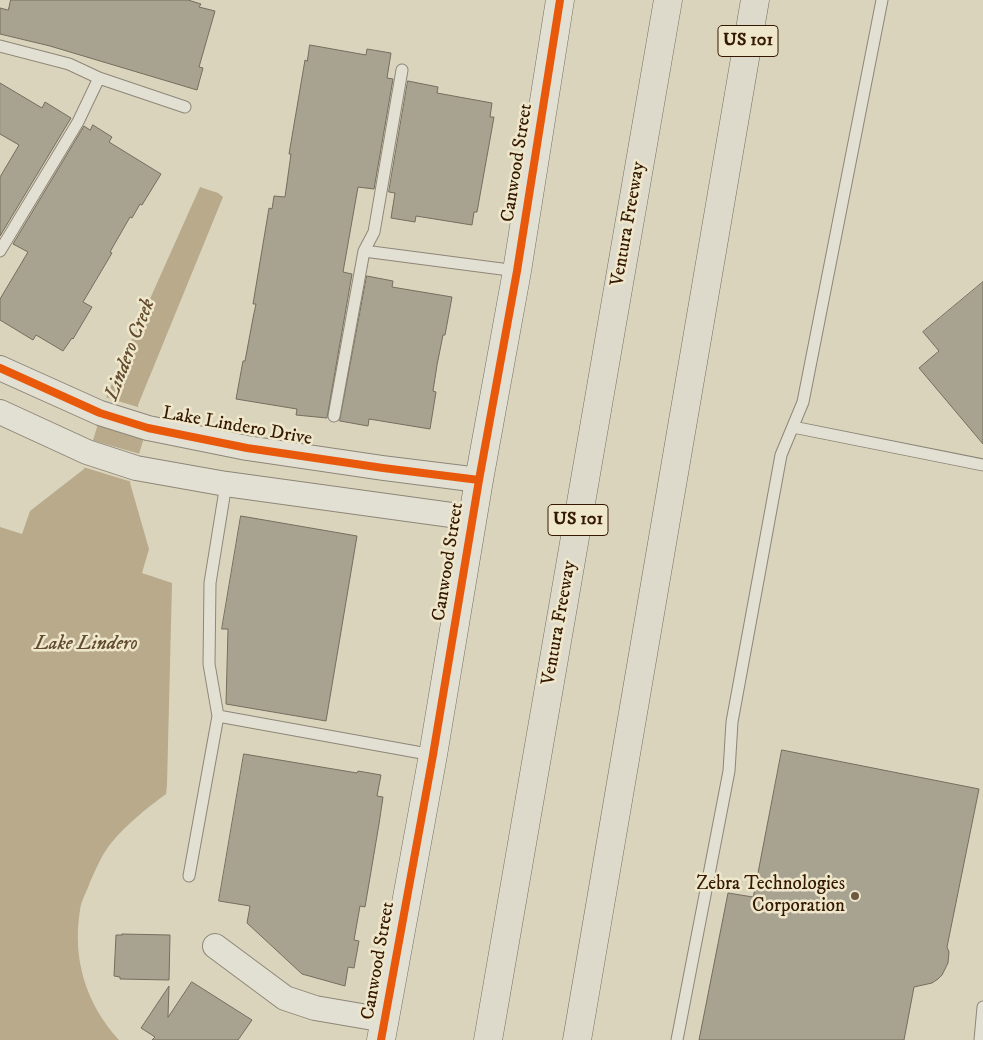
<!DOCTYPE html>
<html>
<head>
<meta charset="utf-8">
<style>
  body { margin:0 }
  canvas { display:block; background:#dad4bd }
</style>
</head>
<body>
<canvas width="983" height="1040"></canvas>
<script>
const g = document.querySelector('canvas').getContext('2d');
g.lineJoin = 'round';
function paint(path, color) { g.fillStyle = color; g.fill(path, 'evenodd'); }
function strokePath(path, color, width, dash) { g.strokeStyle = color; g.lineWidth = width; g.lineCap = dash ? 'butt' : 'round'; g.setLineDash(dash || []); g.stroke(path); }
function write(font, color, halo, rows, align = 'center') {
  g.font = font + ' "IM FELL DW Pica",serif'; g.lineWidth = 5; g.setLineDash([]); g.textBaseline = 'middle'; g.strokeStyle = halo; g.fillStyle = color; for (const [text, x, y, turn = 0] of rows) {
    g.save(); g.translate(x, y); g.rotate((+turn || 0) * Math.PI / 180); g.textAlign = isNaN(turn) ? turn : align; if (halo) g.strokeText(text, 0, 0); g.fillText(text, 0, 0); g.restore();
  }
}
const water = new Path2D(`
  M 200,187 L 218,193 L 223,197 L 138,405 L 143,441 L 130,483 L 149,549 L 142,573 L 172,583 L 167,785 L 166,794 C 147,808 128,823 112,842 C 103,852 96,869 90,882 C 87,891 81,901 80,910 C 72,959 86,1004 119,1040 L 0,1040 L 0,527 L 22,534 L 30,511 L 84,469 L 107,395 Z`);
const pier = new Path2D(`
  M 105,397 L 141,408 L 145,439 L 97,425 Z
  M 91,440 L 140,454 L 132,482 L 83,467 Z`);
const building = new Path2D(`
  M 11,0 L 188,0 L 201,4 L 199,7 L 215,11 L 199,67 L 203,68 L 197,90 L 50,46 L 0,34 L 0,8 L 8,10 Z
  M 310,45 L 366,55 L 367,49 L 391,53 L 387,78 L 393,79 L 374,189 L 358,187 L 343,272 L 352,274 L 327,418 L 296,415 L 297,409 L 236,399 L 243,361 L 245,361 L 253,318 L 256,304 L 253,304 L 269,208 L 272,209 L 274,196 L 285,197 L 291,154 L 289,154 L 305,60 L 307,61 Z
  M 408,81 L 438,87 L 437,93 L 492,103 L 490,117 L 494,117 L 477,212 L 474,212 L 472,225 L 416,216 L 415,222 L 391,218 L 395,193 L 389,192 Z
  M 0,83 L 42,108 L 45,102 L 71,118 L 0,236 L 0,177 L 19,145 L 0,134 Z
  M 93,125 L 112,137 L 109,142 L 161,174 L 142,205 L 140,204 L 132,218 L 130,217 L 110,252 L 112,253 L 83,302 L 92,307 L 73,339 L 72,338 L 63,351 L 36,335 L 33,340 L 0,320 L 0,299 L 28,252 L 13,244 L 84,126 L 90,130 Z
  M 367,276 L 393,281 L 392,287 L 452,297 L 445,335 L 443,335 L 437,365 L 433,391 L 436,392 L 430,429 L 369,419 L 368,426 L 340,421 Z
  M 983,282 L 983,444 L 919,368 L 939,351 L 923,332 Z
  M 241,516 L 357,536 L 326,721 L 226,704 L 228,629 L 222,629 Z
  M 782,750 L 979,789 L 947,947 L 949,952 L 948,963 L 942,975 L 938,979 L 932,983 L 914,987 L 904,1040 L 699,1040 L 728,893 L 753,897 Z
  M 244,754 L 357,773 L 358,771 L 381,775 L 377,796 L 383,797 L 379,824 L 365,907 L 360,906 L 354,940 L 359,941 L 354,968 L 348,967 L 345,986 L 302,974 L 247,923 L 250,906 L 219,901 Z
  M 122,934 L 170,935 L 169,980 L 120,979 L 120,977 L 114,976 L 116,935 L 122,935 Z
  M 192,982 L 252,1020 L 238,1040 L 152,1040 L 155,1037 L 141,1028 L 169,986 L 168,1017 Z`);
const lane = new Path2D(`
  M 0,46 L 69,64 L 99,78 L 185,107
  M 0,251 L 78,122 L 99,78
  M 364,251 L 517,271
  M 334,416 L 364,251 L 374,232 L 402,70
  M 793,427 L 983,465
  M 218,716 L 433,755
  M 189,876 L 218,716 L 209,664 L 210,583 L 226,484
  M 677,1040 L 729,771 L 732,722 L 781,455 L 803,402 L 882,0
  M 980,1040 L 983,1007`);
const street = new Path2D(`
  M 0,368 L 100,413 L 148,428 L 247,448 L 383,468 L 479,480
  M 0,412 L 87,452 L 136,468 L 226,484 L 473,518
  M 215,946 L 285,998 L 315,1008 L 385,1020`);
const secondary = new Path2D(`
  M 381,1040 L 433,755 L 479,480 L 517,271 L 560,0`);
const highway = new Path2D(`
  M 488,1040 L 668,0
  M 577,1040 L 755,0`);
const cycleway = new Path2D(`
  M 0,368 L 100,413 L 148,428 L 247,448 L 383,468 L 479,480
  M 381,1040 L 433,755 L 479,480 L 517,271 L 560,0`);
const markers = [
  [855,896,5,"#6e5a42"]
];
const shields = [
  [748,41,60],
  [578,520,60]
];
const shieldNames = [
  ["US 101",748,41],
  ["US 101",578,520]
];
const streetNames = [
  ["Canwood Street",518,163,-81],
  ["Ventura Freeway",629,224,-80],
  ["Lake Lindero Drive",237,427,10],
  ["Canwood Street",449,562,-81],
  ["Ventura Freeway",560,623,-80],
  ["Canwood Street",379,961,-80]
];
const poiNames = [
  ["Zebra Technologies",845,885],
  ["Corporation",845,907]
];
const waterNames = [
  ["Lindero Creek",131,350,-69],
  ["Lake Lindero",86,645]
];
paint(water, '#b8aa8a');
paint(pier, '#dad4bd');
paint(building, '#a8a291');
strokePath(building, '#756e5e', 1);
strokePath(lane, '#8e8677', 13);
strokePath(street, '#8e8677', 26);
strokePath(secondary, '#756e5e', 29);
strokePath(highway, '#756e5e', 29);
strokePath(lane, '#e2dfd3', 11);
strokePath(street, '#e2dfd3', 24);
strokePath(secondary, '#e2dfd3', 28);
strokePath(highway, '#dddacc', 28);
strokePath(cycleway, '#e8590c', 8);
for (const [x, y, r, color] of markers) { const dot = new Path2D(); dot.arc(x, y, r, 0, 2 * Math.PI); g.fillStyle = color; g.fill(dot); strokePath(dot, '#efe7cc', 2); }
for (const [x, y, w] of shields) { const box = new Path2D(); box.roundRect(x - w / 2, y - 15.5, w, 31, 4); g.fillStyle = '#efe7cc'; g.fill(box); strokePath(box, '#341900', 1); }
write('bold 18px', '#341900', null, shieldNames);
write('19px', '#341900', '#efe7cc', streetNames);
write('19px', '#341900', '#efe7cc', poiNames, 'right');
write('italic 20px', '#634c2e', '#efe7cc', waterNames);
</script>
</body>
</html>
